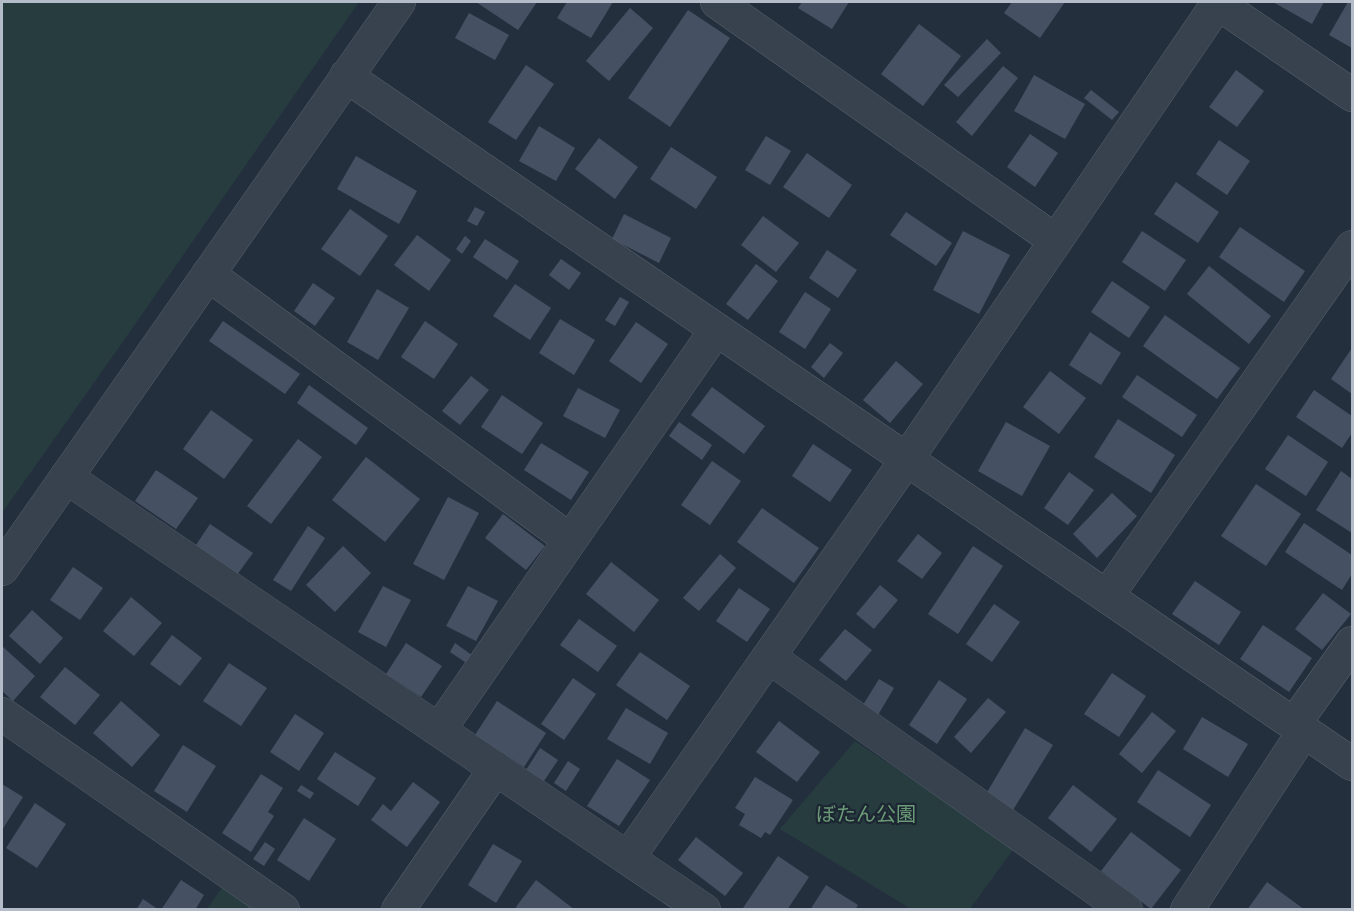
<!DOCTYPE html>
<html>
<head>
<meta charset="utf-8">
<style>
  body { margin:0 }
  #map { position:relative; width:1354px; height:911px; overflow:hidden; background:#242f3e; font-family:Roboto,sans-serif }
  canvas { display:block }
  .frame { position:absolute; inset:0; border:3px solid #b4bcc9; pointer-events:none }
</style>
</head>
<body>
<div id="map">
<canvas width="1354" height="911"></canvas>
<div class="frame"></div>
</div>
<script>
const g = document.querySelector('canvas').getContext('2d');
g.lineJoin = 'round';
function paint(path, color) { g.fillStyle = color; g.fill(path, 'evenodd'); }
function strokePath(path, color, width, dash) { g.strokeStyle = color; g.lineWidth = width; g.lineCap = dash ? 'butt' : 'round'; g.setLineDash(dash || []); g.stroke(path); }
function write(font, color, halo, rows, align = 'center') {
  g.font = font + ' Roboto,"Noto Sans JP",sans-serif'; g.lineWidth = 4.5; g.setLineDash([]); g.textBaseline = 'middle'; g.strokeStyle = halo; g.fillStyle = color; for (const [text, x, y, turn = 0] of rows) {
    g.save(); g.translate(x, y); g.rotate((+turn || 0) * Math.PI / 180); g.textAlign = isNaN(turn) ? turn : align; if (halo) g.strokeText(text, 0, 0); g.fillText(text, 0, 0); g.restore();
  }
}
const green = new Path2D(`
  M 2,2 L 359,2 L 127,336 L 2,513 Z
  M 855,741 L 1015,847 L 970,909 L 911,909 L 780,829 Z
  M 226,882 L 265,910 L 206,910 Z`);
const building = new Path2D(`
  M 476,2 L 537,2 L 518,30 Z
  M 567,2 L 613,2 L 591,38 L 557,18 Z
  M 802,2 L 849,2 L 832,29 L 798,8 Z
  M 1012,2 L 1065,2 L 1040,38 L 1004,13 Z
  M 1273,2 L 1324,2 L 1312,24 Z
  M 1348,2 L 1352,3 L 1352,48 L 1329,35 Z
  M 630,8 L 653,28 L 609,81 L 586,61 Z
  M 688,10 L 730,38 L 670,127 L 628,98 Z
  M 469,13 L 509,35 L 495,60 L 455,38 Z
  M 919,24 L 961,56 L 923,106 L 881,74 Z
  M 987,39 L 1001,53 L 958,97 L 944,85 Z
  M 526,65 L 554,84 L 516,140 L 488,122 Z
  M 1003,66 L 1018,78 L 972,136 L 956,122 Z
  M 1236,70 L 1264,91 L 1237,127 L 1209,107 Z
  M 1034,75 L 1085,104 L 1065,139 L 1014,111 Z
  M 1091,90 L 1119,112 L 1112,120 L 1084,98 Z
  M 539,126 L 575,148 L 556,181 L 519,161 Z
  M 1030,134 L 1058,153 L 1035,187 L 1007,167 Z
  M 766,136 L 791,151 L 770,185 L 745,170 Z
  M 599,138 L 638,167 L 615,199 L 575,169 Z
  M 1219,140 L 1250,161 L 1227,195 L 1196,174 Z
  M 671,147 L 717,177 L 696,209 L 650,179 Z
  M 807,153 L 852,185 L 829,218 L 783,187 Z
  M 356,156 L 417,191 L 399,224 L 337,189 Z
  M 1176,182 L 1219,212 L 1198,243 L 1154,214 Z
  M 475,207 L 485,212 L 477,226 L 467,221 Z
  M 350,209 L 388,236 L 360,276 L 321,249 Z
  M 906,212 L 952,243 L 936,266 L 890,235 Z
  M 624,214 L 671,238 L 659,263 L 612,239 Z
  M 763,216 L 799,243 L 776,272 L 741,245 Z
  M 1240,227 L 1305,271 L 1284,302 L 1219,257 Z
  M 963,231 L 1010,255 L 979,314 L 933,290 Z
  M 1142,231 L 1186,260 L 1165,291 L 1122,262 Z
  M 417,235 L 451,260 L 429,291 L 394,265 Z
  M 465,236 L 471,241 L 462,254 L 456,249 Z
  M 485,239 L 519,261 L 507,280 L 473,257 Z
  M 827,250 L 857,270 L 838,298 L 809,278 Z
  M 561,259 L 581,273 L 569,290 L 549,275 Z
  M 756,264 L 778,281 L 748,320 L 726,304 Z
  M 1209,266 L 1271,316 L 1249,344 L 1187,294 Z
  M 1112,281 L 1150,307 L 1129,338 L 1091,312 Z
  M 313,283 L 335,298 L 315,326 L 294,311 Z
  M 515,284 L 551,308 L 530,340 L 493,316 Z
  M 377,289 L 409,308 L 378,360 L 347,342 Z
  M 805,292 L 831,309 L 805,349 L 779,332 Z
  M 620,297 L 629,302 L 615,326 L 605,320 Z
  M 1165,315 L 1240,368 L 1217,399 L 1143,346 Z
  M 560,319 L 595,340 L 574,375 L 539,353 Z
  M 223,321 L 300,374 L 285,394 L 209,341 Z
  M 425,321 L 458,344 L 434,379 L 401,357 Z
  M 636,322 L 668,344 L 641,383 L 609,361 Z
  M 1090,332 L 1121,353 L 1101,385 L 1069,365 Z
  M 830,343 L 843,353 L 824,378 L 811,367 Z
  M 1352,348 L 1352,394 L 1331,379 Z
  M 896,361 L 923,384 L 890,423 L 863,400 Z
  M 1050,371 L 1086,398 L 1059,434 L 1023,407 Z
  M 1137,375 L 1197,415 L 1182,437 L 1122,397 Z
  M 471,376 L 489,390 L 460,425 L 442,411 Z
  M 309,385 L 368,428 L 356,445 L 297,403 Z
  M 712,387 L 765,426 L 744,454 L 691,415 Z
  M 578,388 L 620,410 L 605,438 L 563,416 Z
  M 1314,390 L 1352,416 L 1352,433 L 1342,448 L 1296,417 Z
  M 502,395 L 543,423 L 522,454 L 481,427 Z
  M 211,410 L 253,440 L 224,479 L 183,449 Z
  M 1118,419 L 1175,455 L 1151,493 L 1094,457 Z
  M 679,422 L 712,445 L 702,460 L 669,436 Z
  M 1006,422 L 1050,446 L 1022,496 L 978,471 Z
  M 1288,435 L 1328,462 L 1306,496 L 1265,469 Z
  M 298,439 L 322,457 L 271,524 L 247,506 Z
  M 541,443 L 589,472 L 571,500 L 524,470 Z
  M 813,444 L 852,470 L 830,502 L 792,476 Z
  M 366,457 L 420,499 L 385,542 L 332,500 Z
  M 712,461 L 741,481 L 710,525 L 681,505 Z
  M 156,470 L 198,498 L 176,529 L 135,501 Z
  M 1341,471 L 1352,479 L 1352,533 L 1316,510 Z
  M 1069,472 L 1094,490 L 1068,525 L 1044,508 Z
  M 1256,484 L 1301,514 L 1266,566 L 1221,536 Z
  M 1112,493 L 1137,516 L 1097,558 L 1073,534 Z
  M 448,497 L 479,513 L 444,580 L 413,564 Z
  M 762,508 L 819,548 L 794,583 L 737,542 Z
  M 503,514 L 545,546 L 526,570 L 485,538 Z
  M 1304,523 L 1352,555 L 1352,574 L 1342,590 L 1285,552 Z
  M 210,524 L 253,553 L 234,579 L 192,551 Z
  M 308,526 L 325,538 L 291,591 L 273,580 Z
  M 918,534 L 942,553 L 922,579 L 897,561 Z
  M 343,546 L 371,573 L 335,612 L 306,585 Z
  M 973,546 L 1003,566 L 958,634 L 928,614 Z
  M 720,554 L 736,568 L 699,611 L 683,598 Z
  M 611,562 L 659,600 L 634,632 L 586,594 Z
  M 73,567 L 103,588 L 80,620 L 50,600 Z
  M 1195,581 L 1241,612 L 1219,645 L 1172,614 Z
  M 880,585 L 898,600 L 874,629 L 856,614 Z
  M 383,586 L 411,600 L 386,647 L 358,632 Z
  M 468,586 L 498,601 L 476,641 L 446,626 Z
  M 739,588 L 770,609 L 747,642 L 716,621 Z
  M 1323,593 L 1351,614 L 1322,650 L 1295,629 Z
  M 131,597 L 162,623 L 134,656 L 103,631 Z
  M 994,604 L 1020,622 L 992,662 L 966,644 Z
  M 32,610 L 63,638 L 40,664 L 9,636 Z
  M 579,619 L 617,646 L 598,672 L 560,645 Z
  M 1263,625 L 1312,658 L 1289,692 L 1240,659 Z
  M 845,629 L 872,650 L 846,681 L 819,660 Z
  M 172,635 L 202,658 L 180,686 L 150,664 Z
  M 406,643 L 442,666 L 421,697 L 386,674 Z
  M 455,643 L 473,656 L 468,664 L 450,652 Z
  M 2,646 L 35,676 L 13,701 L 2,691 Z
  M 640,652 L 690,686 L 667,720 L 616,685 Z
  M 229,663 L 267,688 L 241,726 L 203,701 Z
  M 65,667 L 100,695 L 75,725 L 40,697 Z
  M 1112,673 L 1146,696 L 1119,737 L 1084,714 Z
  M 573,678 L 596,694 L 564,740 L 541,724 Z
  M 879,679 L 894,688 L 878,715 L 863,705 Z
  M 939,680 L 967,699 L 937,744 L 909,725 Z
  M 988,698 L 1006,712 L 971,753 L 954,737 Z
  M 121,701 L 160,735 L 132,767 L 93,733 Z
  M 497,701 L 546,733 L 524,767 L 475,735 Z
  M 626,708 L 668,733 L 650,764 L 607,739 Z
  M 1152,712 L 1176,731 L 1142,773 L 1119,754 Z
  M 295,714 L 324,733 L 299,771 L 270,752 Z
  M 1202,717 L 1248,744 L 1228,777 L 1183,749 Z
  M 779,721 L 820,752 L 797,782 L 756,752 Z
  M 1025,728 L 1053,745 L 1013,810 L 986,794 Z
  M 183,745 L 216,766 L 187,812 L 154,791 Z
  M 540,748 L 558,760 L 544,781 L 526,770 Z
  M 335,752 L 376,778 L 358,806 L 317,779 Z
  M 617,759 L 650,780 L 619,826 L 587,806 Z
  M 568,761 L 580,769 L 566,791 L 554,783 Z
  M 1158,770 L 1211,805 L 1190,837 L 1137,802 Z
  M 261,774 L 283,788 L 268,812 L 274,816 L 251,852 L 222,833 Z
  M 755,777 L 793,800 L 770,835 L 765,832 L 761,838 L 739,825 L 745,814 L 735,808 Z
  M 413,782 L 440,802 L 407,847 L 371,820 L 383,804 L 391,811 Z
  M 2,784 L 23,797 L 2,830 Z
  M 301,785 L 314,793 L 310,799 L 297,791 Z
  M 1073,785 L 1117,819 L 1091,852 L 1048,818 Z
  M 35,803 L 66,824 L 37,868 L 6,848 Z
  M 304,818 L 336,839 L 309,881 L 277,860 Z
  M 1131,832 L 1181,870 L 1151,909 L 1101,871 Z
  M 696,837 L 743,873 L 725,896 L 678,860 Z
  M 265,842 L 275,849 L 264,866 L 253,859 Z
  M 493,844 L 522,861 L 496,903 L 468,885 Z
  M 778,856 L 809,877 L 787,910 L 745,910 L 743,908 Z
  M 181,880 L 204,895 L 195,910 L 161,910 Z
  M 536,880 L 575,910 L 518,910 L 516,907 Z
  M 1267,882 L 1305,910 L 1247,910 Z
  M 826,885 L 858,905 L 855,910 L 810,910 Z
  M 143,899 L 159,910 L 136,910 Z`);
const minor = new Path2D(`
  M 717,2 L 1056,241
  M 1216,2 L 1352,95
  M 346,76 L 1352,764
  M 208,274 L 570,540
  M 66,477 L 704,910
  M 2,569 L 399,2
  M 1107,596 L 1352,247
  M 769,657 L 1126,910
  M 2,714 L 283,910
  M 1294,724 L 1352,643
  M 439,730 L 716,330
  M 628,858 L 907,459 L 1218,3
  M 398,910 L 496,768
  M 1187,910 L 1304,731`);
const parkNames = [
  ["ぼたん公園",866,816]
];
paint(green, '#263c3f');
paint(building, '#455162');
strokePath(minor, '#565f6c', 34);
strokePath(minor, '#38414e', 33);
write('20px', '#6b9a76', '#1d2633', parkNames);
</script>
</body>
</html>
